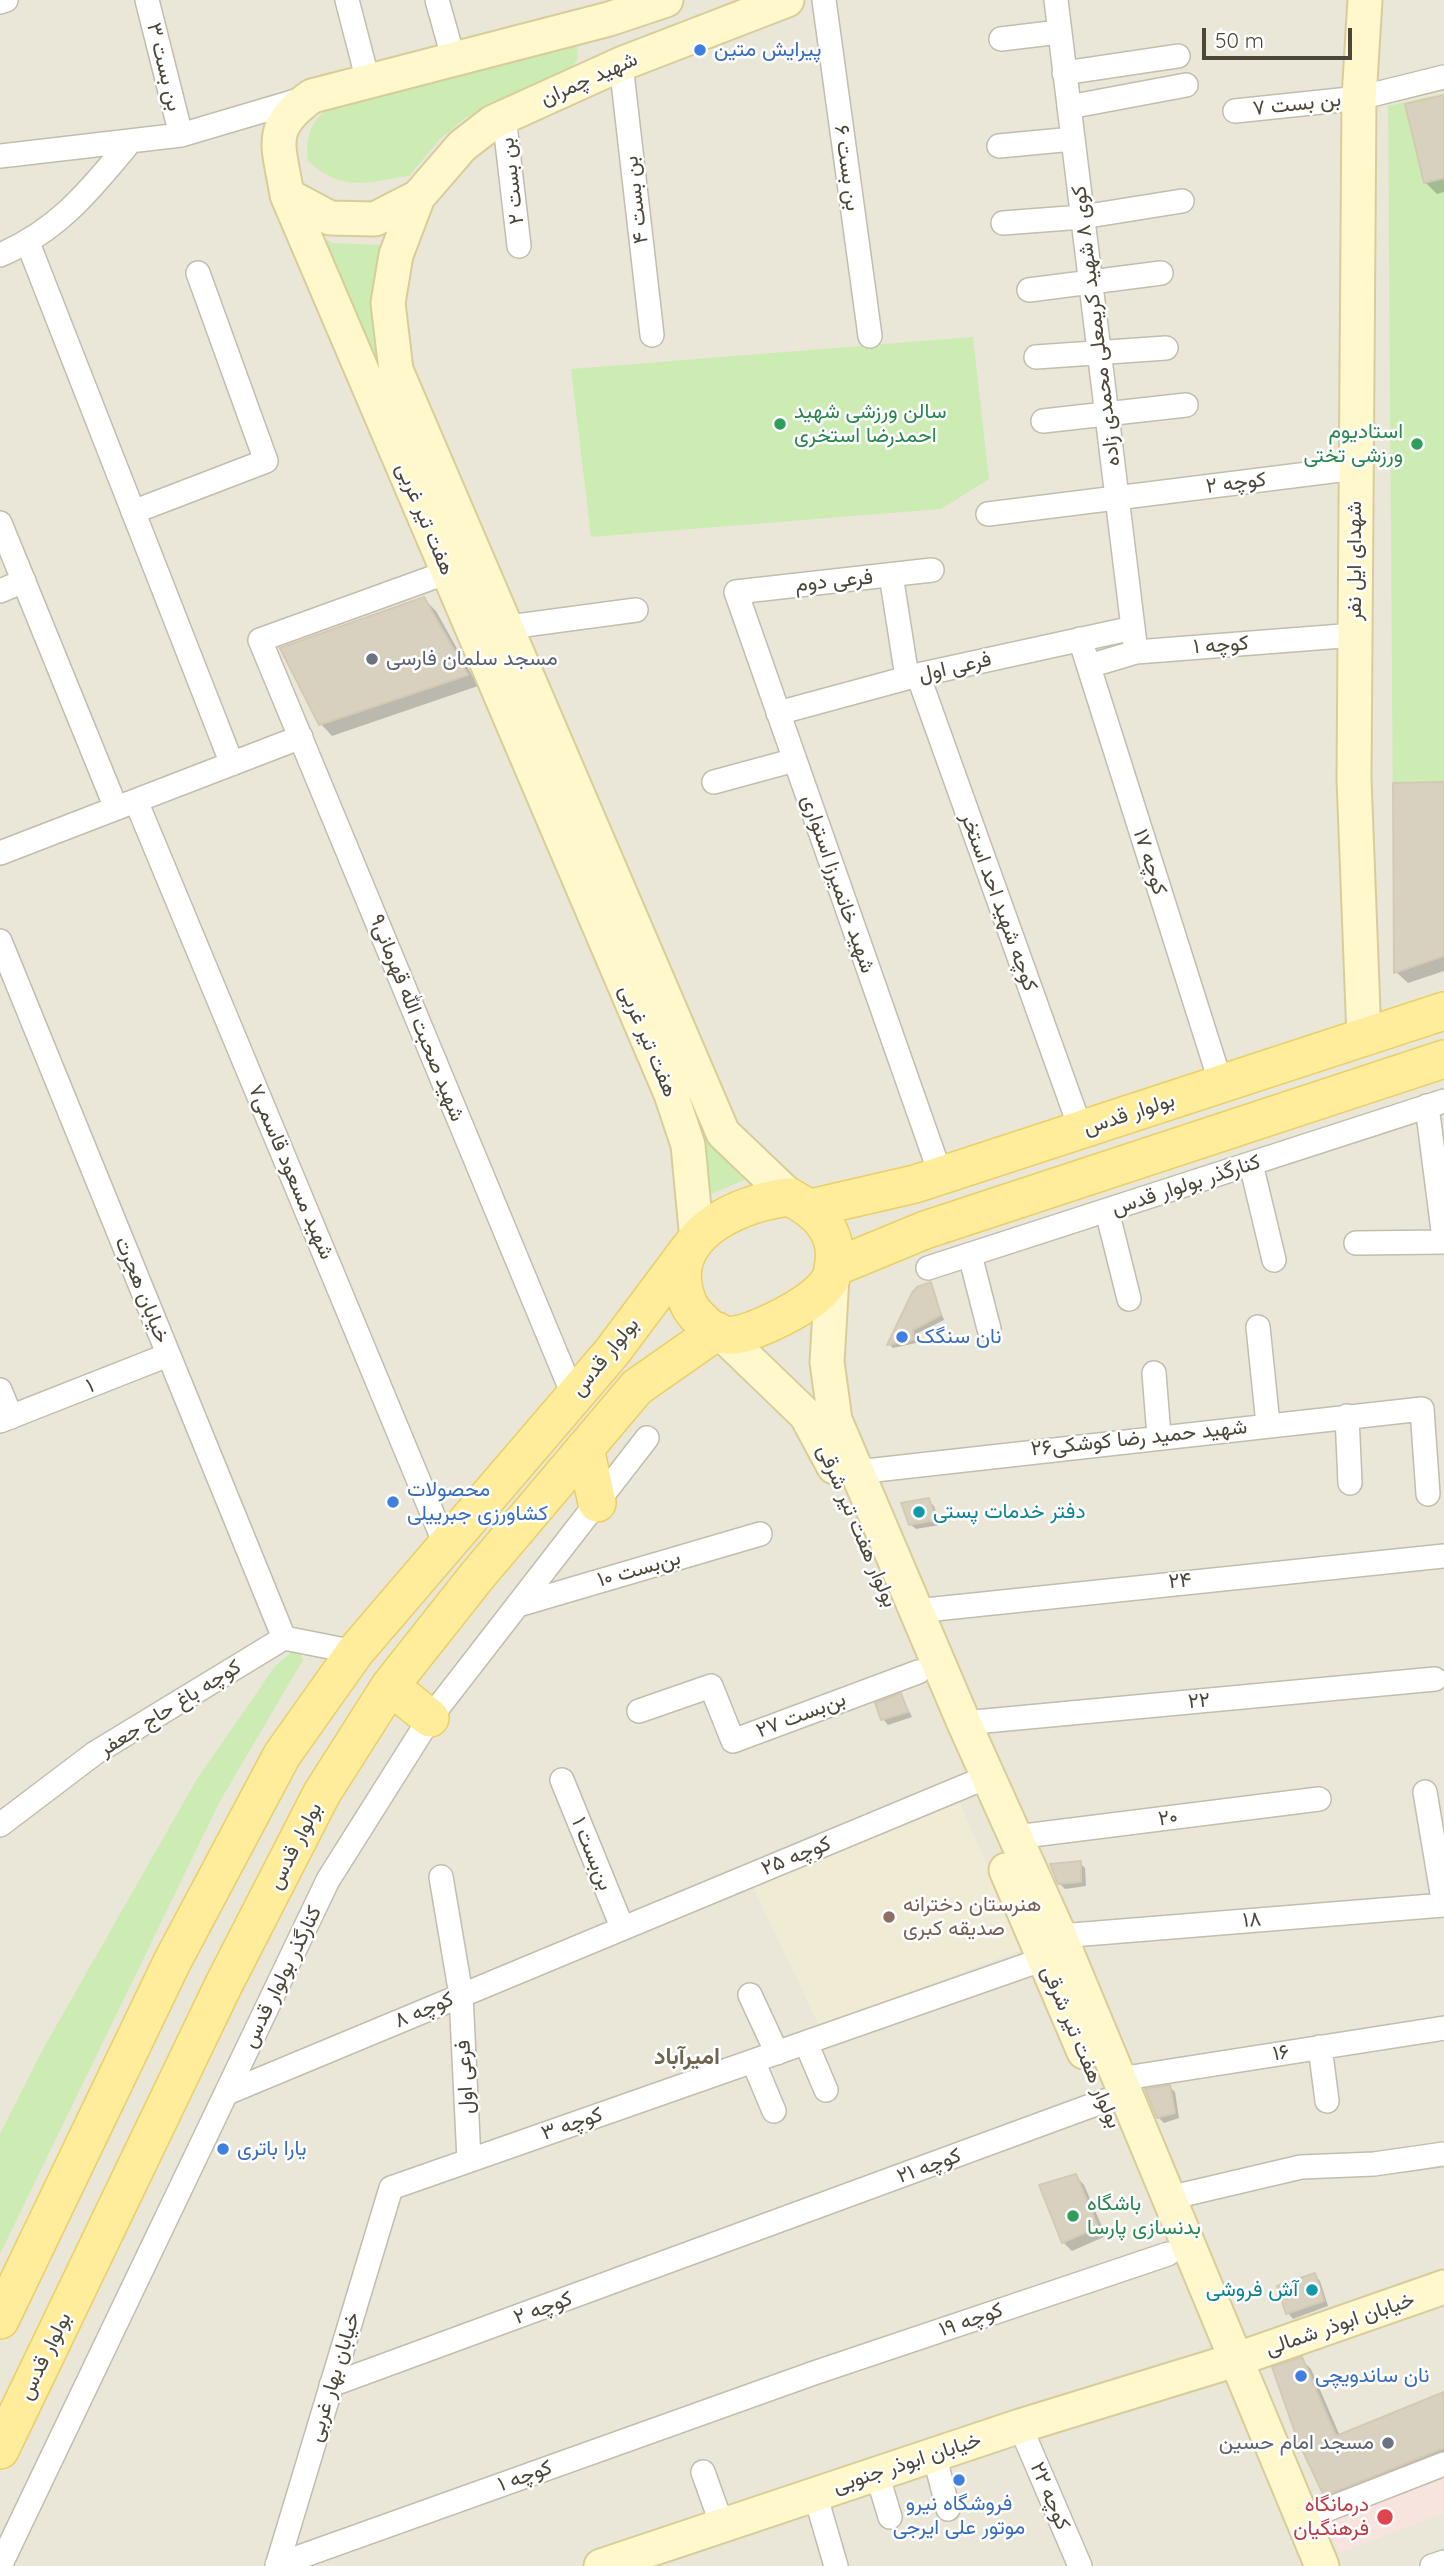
<!DOCTYPE html>
<html>
<head>
<meta charset="utf-8">
<style>
  body { margin:0 }
  #map { position:relative; width:1444px; height:2566px; overflow:hidden; background:#f6f4eb; font-family:Quicksand,sans-serif }
  canvas { display:block }
  .scale { position:absolute; left:1202px; top:28px; width:150px; height:32px; box-sizing:border-box; border:4px solid #4b4638; border-top:0; padding-left:9px; font-size:21px; line-height:24px; white-space:nowrap; color:#4b4638; -webkit-text-stroke:5px #fff; paint-order:stroke }
</style>
</head>
<body>
<div id="map">
<canvas width="1444" height="2566"></canvas>
<div class="scale">50 m</div>
</div>
<script>
const g = document.querySelector('canvas').getContext('2d');
g.lineJoin = 'round';
function paint(path, color) { g.fillStyle = color; g.fill(path, 'evenodd'); }
function strokePath(path, color, width, dash) { g.strokeStyle = color; g.lineWidth = width; g.lineCap = dash ? 'butt' : 'round'; g.setLineDash(dash || []); g.stroke(path); }
function write(font, color, halo, rows, align = 'center') {
  g.font = font + ' Quicksand,Vazirmatn,sans-serif'; g.lineWidth = 5; g.setLineDash([]); g.textBaseline = 'middle'; g.strokeStyle = halo; g.fillStyle = color; for (const [text, x, y, turn = 0] of rows) {
    g.save(); g.translate(x, y); g.rotate((+turn || 0) * Math.PI / 180); g.textAlign = isNaN(turn) ? turn : align; if (halo) g.strokeText(text, 0, 0); g.fillText(text, 0, 0); g.restore();
  }
}
const residential = new Path2D(`
  M 0,0 L 1444,0 L 1444,2566 L 0,2566 Z`);
const education = new Path2D(`
  M 958,1799 L 1024,1949 L 819,2026 L 752,1885 Z`);
const medical = new Path2D(`
  M 1444,2477 L 1444,2513 L 1339,2553 L 1326,2521 Z`);
const green = new Path2D(`
  M 565,39 L 577,45 L 578,58 L 570,70 L 465,118 L 439,140 L 409,176 C 366,182 343,193 308,161 C 306,137 309,126 326,109 Z
  M 1444,93 L 1444,956 L 1394,973 L 1388,106 Z
  M 323,237 L 332,243 L 382,245 L 377,332 L 751,1177 L 702,1198 L 709,1176 L 705,1156 L 322,244 Z
  M 973,337 L 989,479 L 941,509 L 591,537 L 571,369 Z
  M 298,1647 L 303,1660 L 220,1801 L 0,2254 L 0,2134 L 43,2049 L 197,1779 L 276,1665 Z`);
const shadow = new Path2D(`
  M 1444,97 L 1444,192 L 1437,194 L 1425,182 Z
  M 424,599 L 436,611 L 478,686 L 332,736 L 321,724 Z
  M 1444,784 L 1444,971 L 1408,983 L 1396,972 Z
  M 930,1284 L 944,1320 L 916,1334 L 916,1343 L 893,1348 L 890,1345 L 906,1308 Z
  M 928,1500 L 934,1506 L 940,1525 L 916,1529 L 910,1524 Z
  M 901,1695 L 912,1717 L 888,1725 L 883,1719 Z
  M 1080,1863 L 1085,1868 L 1086,1886 L 1065,1889 L 1059,1883 Z
  M 1170,2087 L 1175,2092 L 1179,2118 L 1164,2123 L 1158,2117 Z
  M 1076,2176 L 1084,2185 L 1106,2236 L 1072,2251 L 1063,2242 Z
  M 1315,2275 L 1320,2281 L 1328,2306 L 1293,2319 L 1288,2313 Z
  M 1301,2359 L 1311,2369 L 1340,2436 L 1444,2394 L 1444,2460 L 1335,2504 L 1325,2495 Z`);
const building = new Path2D(`
  M 1444,95 L 1444,178 L 1424,183 L 1405,104 Z
  M 424,597 L 468,675 L 319,725 L 280,648 Z
  M 1444,782 L 1444,956 L 1394,973 L 1393,783 Z
  M 931,1282 L 941,1315 L 913,1330 L 913,1340 L 887,1345 L 912,1293 L 917,1287 Z
  M 929,1498 L 936,1520 L 909,1525 L 901,1503 Z
  M 901,1693 L 908,1712 L 881,1720 L 875,1703 Z
  M 1081,1861 L 1081,1882 L 1058,1884 L 1050,1864 Z
  M 1170,2085 L 1175,2113 L 1157,2118 L 1145,2089 Z
  M 1076,2174 L 1098,2227 L 1062,2243 L 1039,2185 Z
  M 1315,2273 L 1324,2301 L 1286,2314 L 1277,2286 Z
  M 1302,2357 L 1336,2436 L 1444,2392 L 1444,2448 L 1324,2496 L 1298,2441 L 1272,2367 Z`);
const street = new Path2D(`
  M 147,0 L 181,135
  M 347,0 L 368,81
  M 437,0 L 453,57
  M 824,0 L 870,336
  M 1056,0 L 1136,652
  M 0,2 L 6,0
  M 1001,39 L 1059,32
  M 621,64 L 652,335
  M 1064,73 L 1178,56
  M 1069,107 L 1186,85
  M 1235,111 L 1359,98 L 1444,77
  M 504,116 L 519,246
  M 999,146 L 1073,139
  M 0,156 L 181,135 L 306,98
  M 1003,223 L 1082,217 L 1182,201
  M 28,243 L 232,764
  M 0,255 C 59,230 90,190 130,142
  M 1029,290 L 1161,273
  M 1036,357 L 1166,348
  M 1043,421 L 1186,405
  M 133,512 L 266,461 L 198,273
  M 988,514 L 1356,468
  M 0,523 L 116,808
  M 932,570 L 736,592 L 941,1176
  M 448,572 L 260,640 L 574,1397
  M 891,575 L 907,677
  M 0,591 L 24,581
  M 509,627 L 636,610
  M 1080,639 L 1221,1084
  M 1089,666 L 1136,652 L 1355,635
  M 918,675 L 1081,1130
  M 778,713 L 918,675 L 1133,628
  M 714,782 L 795,760
  M 136,801 L 445,1544
  M 0,853 L 301,737
  M 0,941 L 284,1638
  M 1427,1106 L 1444,1238
  M 1251,1164 L 1274,1260
  M 1107,1211 L 1129,1299
  M 1356,1243 L 1444,1242
  M 970,1255 L 989,1329
  M 928,1268 L 1444,1101
  M 1258,1327 L 1268,1424
  M 1154,1373 L 1159,1436
  M 0,1390 L 11,1417
  M 1347,1416 L 1350,1483
  M 0,1421 L 168,1355
  M 857,1472 L 1422,1409 L 1428,1494
  M 518,1605 L 760,1534
  M 916,1611 L 1444,1556
  M 639,1711 L 711,1686 L 733,1741 L 918,1672
  M 964,1723 L 1435,1679
  M 562,1780 L 622,1927
  M 1425,1792 L 1444,1905
  M 0,1825 L 95,1753 L 284,1638 L 355,1652
  M 1016,1837 L 1319,1799
  M 441,1877 L 461,1995 L 469,2160
  M 1060,1936 L 1444,1905
  M 750,1995 L 777,2053
  M 806,2043 L 826,2090
  M 1320,2047 L 1327,2101
  M 753,2061 L 774,2111
  M 1119,2079 L 1444,2028
  M 227,2093 L 970,1784
  M 1169,2198 L 1301,2167 L 1374,2164 L 1444,2154
  M 331,2385 L 1104,2101
  M 1020,2426 L 1080,2566
  M 934,2454 L 948,2509
  M 703,2472 L 722,2525
  M 877,2474 L 890,2517
  M 815,2494 L 836,2566
  M 1303,2519 L 1444,2464
  M 277,2565 L 814,2373 L 1168,2254
  M 0,2566 L 328,1880 L 430,1718 L 647,1438
  M 277,2566 L 391,2188 L 1044,1959
  M 1432,2566 L 1444,2562`);
const secondary = new Path2D(`
  M 666,0 L 609,19 L 312,96 C 266,129 279,144 287,195 L 671,1094 L 688,1145 L 697,1240
  M 287,195 L 330,218 L 375,219 L 418,197 L 462,146 L 493,122 L 621,64 L 787,0
  M 418,197 L 396,255 L 388,303 L 396,370 L 723,1133 L 790,1197
  M 1364,1037 L 1354,779 L 1359,98 L 1365,0
  M 832,1277 L 827,1362 L 835,1420 L 964,1723 L 1060,1936 L 1322,2566
  M 724,1336 L 806,1415 L 834,1467
  M 1006,1870 L 1084,2052
  M 601,2566 L 1020,2426 L 1235,2360 L 1444,2287`);
const primary = new Path2D(`
  M 790,1197 C 816,1211 838,1229 834,1263 C 833,1267 833,1274 831,1278 C 820,1298 791,1313 772,1322 C 758,1328 741,1337 726,1335 C 716,1335 706,1325 699,1318 C 690,1310 685,1298 683,1285 C 674,1230 746,1201 790,1197 Z
  M 811,1208 L 915,1184 L 1444,1011
  M 833,1268 L 925,1230 L 1444,1059
  M 585,1448 L 597,1503
  M 390,1686 L 430,1718
  M 0,2320 L 172,1962 L 282,1755 L 355,1652 L 612,1352 L 689,1249
  M 0,2450 L 224,1984 L 322,1793 L 390,1686 L 477,1576 L 637,1387 L 717,1331`);
const markers = [
  [700,50,7,"#3f7fe0"],
  [780,424,7,"#2e9e5b"],
  [1417,444,7,"#2e9e5b"],
  [372,659,7,"#6b7280"],
  [902,1337,7,"#3f7fe0"],
  [393,1502,7,"#3f7fe0"],
  [919,1512,7,"#0f9aa8"],
  [889,1917,7,"#8d6e63"],
  [223,2149,7,"#3f7fe0"],
  [1073,2216,7,"#2e9e5b"],
  [1312,2290,7,"#0f9aa8"],
  [1301,2376,7,"#3f7fe0"],
  [1388,2443,7,"#6b7280"],
  [959,2480,7,"#3f7fe0"],
  [1385,2517,9,"#e0444e"]
];
const shopNames = [
  ["پیرایش متین",714,50],
  ["نان سنگک",916,1337],
  ["محصولات",407,1490],
  ["کشاورزی جبرییلی",407,1514],
  ["یارا باتری",237,2149],
  ["نان ساندویچی",1315,2376],
  ["فروشگاه نیرو",959,2504,"center"],
  ["موتور علی ایرجی",959,2528,"center"]
];
const streetNames = [
  ["بن بست ۳",164,67,76],
  ["شهید چمران",589,79,-24],
  ["بن بست ۷",1297,104,-6],
  ["بن بست ۶",847,168,82],
  ["بن بست ۲",512,181,-97],
  ["بن بست ۴",636,200,-97],
  ["کوی ۸ شهید کریمعلی محمدی زاده",1096,326,-97],
  ["کوچه ۲",1236,483,-7],
  ["هفت تیر غربی",425,519,67],
  ["شهدای ایل نفر",1355,561,-90],
  ["فرعی دوم",834,581,-6],
  ["کوچه ۱",1221,645,-4],
  ["فرعی اول",955,667,-13],
  ["کوچه ۱۷",1150,862,72],
  ["شهید خانمیرزا استواری",838,884,71],
  ["کوچه شهید احد استخر",999,902,70],
  ["شهید صحبت الله قهرمانی۹",417,1018,68],
  ["هفت تیر غربی",648,1041,67],
  ["بولوار قدس",1129,1114,-18],
  ["شهید مسعود قاسمی۷",291,1172,67],
  ["کنارگذر بولوار قدس",1186,1185,-18],
  ["خیابان هجرت",142,1290,68],
  ["بولوار قدس",605,1357,-51],
  ["۱",90,1386,-21],
  ["شهید حمید رضا کوشکی۲۶",1139,1438,-6],
  ["بولوار هفت تیر شرقی",857,1526,67],
  ["بن‌بست ۱۰",639,1569,-16],
  ["۲۴",1180,1581,-5],
  ["۲۲",1199,1701,-5],
  ["کوچه باغ حاج جعفر",170,1708,-32],
  ["بن‌بست ۲۷",801,1715,-21],
  ["۲۰",1168,1818,-7],
  ["بولوار قدس",295,1846,-63],
  ["بن‌بست ۱",592,1854,68],
  ["کوچه ۲۵",796,1856,-22],
  ["۱۸",1252,1920,-5],
  ["کنارگذر بولوار قدس",282,1977,-64],
  ["کوچه ۸",424,2010,-23],
  ["بولوار هفت تیر شرقی",1081,2047,67],
  ["۱۶",1281,2053,-9],
  ["فرعی اول",465,2077,-93],
  ["کوچه ۳",572,2124,-19],
  ["کوچه ۲۱",929,2166,-20],
  ["کوچه ۲",543,2308,-20],
  ["کوچه ۱۹",971,2320,-19],
  ["خیابان ابوذر شمالی",1340,2324,-19],
  ["بولوار قدس",45,2356,-64],
  ["خیابان بهار غربی",334,2377,-73],
  ["خیابان ابوذر جنوبی",907,2463,-18],
  ["کوچه ۱",525,2476,-20],
  ["کوچه ۲۲",1050,2496,67]
];
const leisureNames = [
  ["سالن ورزشی شهید",794,412],
  ["احمدرضا استخری",794,436],
  ["استادیوم",1403,432,"right"],
  ["ورزشی تختی",1403,456,"right"],
  ["باشگاه",1087,2204],
  ["بدنسازی پارسا",1087,2228]
];
const worshipNames = [
  ["مسجد سلمان فارسی",386,659],
  ["مسجد امام حسین",1374,2443,"right"]
];
const cultureNames = [
  ["دفتر خدمات پستی",933,1512],
  ["آش فروشی",1298,2290,"right"]
];
const educationNames = [
  ["هنرستان دخترانه",903,1905],
  ["صدیقه کبری",903,1929]
];
const healthNames = [
  ["درمانگاه",1369,2505],
  ["فرهنگیان",1369,2529]
];
const neighbourhoodNames = [
  ["امیرآباد",687,2057]
];
paint(residential, '#eae7d9');
paint(education, '#f0ebd5');
paint(medical, '#f7e4df');
paint(green, '#ccecb3');
paint(shadow, '#0003');
paint(building, '#d9d1c0');
strokePath(building, '#d4cab3', 2);
strokePath(street, '#c2bdad', 26);
strokePath(secondary, '#d8cd9a', 37);
strokePath(primary, '#eacf66', 40);
strokePath(street, '#fff', 23);
strokePath(secondary, '#fff8cc', 33);
strokePath(primary, '#ffed9b', 37);
for (const [x, y, r, color] of markers) { const dot = new Path2D(); dot.arc(x, y, r, 0, 2 * Math.PI); g.fillStyle = color; g.fill(dot); strokePath(dot, '#fff', 2.5); }
write('21px', '#366cbe', '#fff', shopNames, 'left');
write('21px', '#4b4638', '#fff', streetNames);
write('21px', '#27864d', '#fff', leisureNames, 'left');
write('21px', '#5b616d', '#fff', worshipNames, 'left');
write('21px', '#0d838f', '#fff', cultureNames, 'left');
write('21px', '#785e54', '#fff', educationNames, 'left');
write('21px', '#be3a42', '#fff', healthNames, 'right');
write('bold 23px', '#6f654f', '#fff', neighbourhoodNames);
</script>
</body>
</html>
